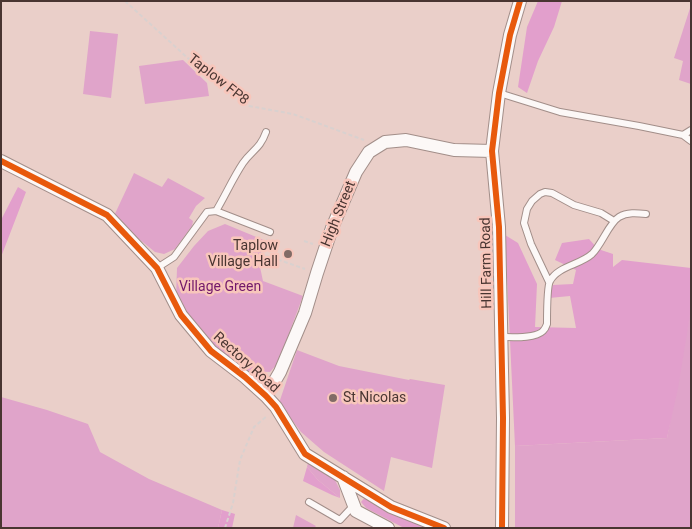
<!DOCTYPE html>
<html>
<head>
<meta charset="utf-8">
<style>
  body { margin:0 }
  #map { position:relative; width:692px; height:529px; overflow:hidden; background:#eacfc9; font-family:Roboto,sans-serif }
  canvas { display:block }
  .frame { position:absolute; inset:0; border:2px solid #493531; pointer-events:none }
</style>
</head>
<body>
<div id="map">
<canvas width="692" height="529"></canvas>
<div class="frame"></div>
</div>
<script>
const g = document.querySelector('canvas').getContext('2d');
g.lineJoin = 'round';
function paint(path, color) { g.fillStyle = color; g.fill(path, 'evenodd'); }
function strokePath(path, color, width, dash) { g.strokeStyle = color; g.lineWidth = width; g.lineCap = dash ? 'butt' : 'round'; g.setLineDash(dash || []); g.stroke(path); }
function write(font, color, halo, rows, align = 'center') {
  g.font = font + ' Roboto,sans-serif'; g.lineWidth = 5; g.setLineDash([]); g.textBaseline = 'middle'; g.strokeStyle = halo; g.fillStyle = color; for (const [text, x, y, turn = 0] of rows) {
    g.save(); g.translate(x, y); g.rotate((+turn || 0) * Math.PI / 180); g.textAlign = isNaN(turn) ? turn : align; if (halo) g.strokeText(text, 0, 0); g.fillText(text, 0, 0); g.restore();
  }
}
const green = new Path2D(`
  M 691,5 L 691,84 L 679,80 L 683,61 L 674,58 Z
  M 90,31 L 118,34 L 111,98 L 83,94 Z
  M 183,60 L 207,83 L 209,96 L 145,104 L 139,66 Z
  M 134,173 L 162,187 L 168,178 L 205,198 L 196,206 L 189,218 L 193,221 L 192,226 L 175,249 L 164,254 L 155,252 L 113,218 Z
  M 225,224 L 266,241 L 257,264 L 260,267 L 263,281 L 303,296 L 278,363 L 270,372 L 248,371 L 217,350 L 194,327 L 176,298 L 177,268 L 194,246 L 208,231 Z
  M 691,307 L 691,528 L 515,528 L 515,446 L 667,438 Z
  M 297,350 L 339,366 L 409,380 L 410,379 L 445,385 L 432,468 L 391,457 L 384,491 L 324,452 L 301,432 L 279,403 Z
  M 1,397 L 47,410 L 88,424 L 100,452 L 149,479 L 222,510 L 218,528 L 1,528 Z
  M 308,462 L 331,472 L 340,490 L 340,498 L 318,480 L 307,467 Z
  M 296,515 L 316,526 L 314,528 L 293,528 Z`);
const forest = new Path2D(`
  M 538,1 L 562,1 L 554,27 L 538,61 L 527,93 L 518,87 L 527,27 Z
  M 18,187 L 26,192 L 1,257 L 1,220 Z
  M 505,235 L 518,243 L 537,284 L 535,327 L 576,328 L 570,296 L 549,298 L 553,285 L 573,284 L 576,270 L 555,260 L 562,243 L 589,239 L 598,249 L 613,254 L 613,267 L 622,260 L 691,268 L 691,309 L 678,388 L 667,438 L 515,446 Z
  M 307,467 L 318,480 L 340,498 L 332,495 L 303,481 Z
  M 367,495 L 429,528 L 404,528 L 366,508 L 361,502 Z
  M 222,510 L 235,514 L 232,528 L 218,528 Z`);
const path = new Path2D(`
  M 125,1 L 202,71 L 249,106 L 293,114 L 364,140
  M 267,239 L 262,254 L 305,269
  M 304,241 L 313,244
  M 225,528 L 233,503 L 240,460 L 254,427 L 267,416`);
const lane = new Path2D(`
  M 499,93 L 560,112 L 639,126 L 683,135 L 691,130
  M 683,135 L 691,141
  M 216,211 C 225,196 233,178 243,163 C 252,150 260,149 266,132
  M 157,268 L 174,257 L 207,212 L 216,211 L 270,232
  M 549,282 L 531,244 L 524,223 L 527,209 L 532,201 L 540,194 L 545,192 L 552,193 L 574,205 L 601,213 L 614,221
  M 501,337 C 511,337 535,339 543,331 C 545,329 546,327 547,324 C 547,316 547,287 550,281 C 558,266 580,265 592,254 C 602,244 609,223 619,217 C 627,212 637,213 646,214
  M 309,502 L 340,520 L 354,505`);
const street = new Path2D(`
  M 1,161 L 107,215 L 157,268 L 181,315 L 211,351 L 245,377 L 266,396 L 276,407 L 305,454 L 391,507 L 444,528
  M 266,396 L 280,372 L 305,313 L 317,273 L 332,228 L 356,172 L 369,152 L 385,142 L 406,140 L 454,150 L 492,151
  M 343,477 L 356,511 L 388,528
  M 502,528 L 503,418 L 499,227 L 492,151 L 499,93 L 510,35 L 520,1`);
const cycleway = new Path2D(`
  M 1,161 L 107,215 L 157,268 L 181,315 L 211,351 L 245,377 L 266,396 L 276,407 L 305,454 L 391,507 L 444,528
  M 502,528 L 503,418 L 499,227 L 492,151 L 499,93 L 510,35 L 520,1`);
const markers = [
  [288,254,5,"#816b66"],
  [333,398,5,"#816b66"]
];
const streetNames = [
  ["Taplow FP8",218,80,38],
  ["High Street",339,214,-68],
  ["Hill Farm Road",487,263,-91],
  ["Rectory Road",246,363,42]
];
const poiNames = [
  ["Taplow",278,246],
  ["Village Hall",278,262],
  ["St Nicolas",343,398,"left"]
];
const parkNames = [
  ["Village Green",220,287]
];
paint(green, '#e0a4ca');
paint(forest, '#e29fcc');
strokePath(lane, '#a28e89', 8);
strokePath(street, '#a28e89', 14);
strokePath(path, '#d9d1cf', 2, [4, 2.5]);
strokePath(lane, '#fcf8f7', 6);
strokePath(street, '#fcf8f7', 12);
strokePath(cycleway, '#e8590c', 6);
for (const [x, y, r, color] of markers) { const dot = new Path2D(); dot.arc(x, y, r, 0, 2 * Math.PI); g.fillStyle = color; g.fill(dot); strokePath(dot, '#f8c6bb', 2); }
write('14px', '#493531', '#f8c6bb', streetNames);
write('14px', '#493531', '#f8c6bb', poiNames, 'right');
write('14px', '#73196b', '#f8c6bb', parkNames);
</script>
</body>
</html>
